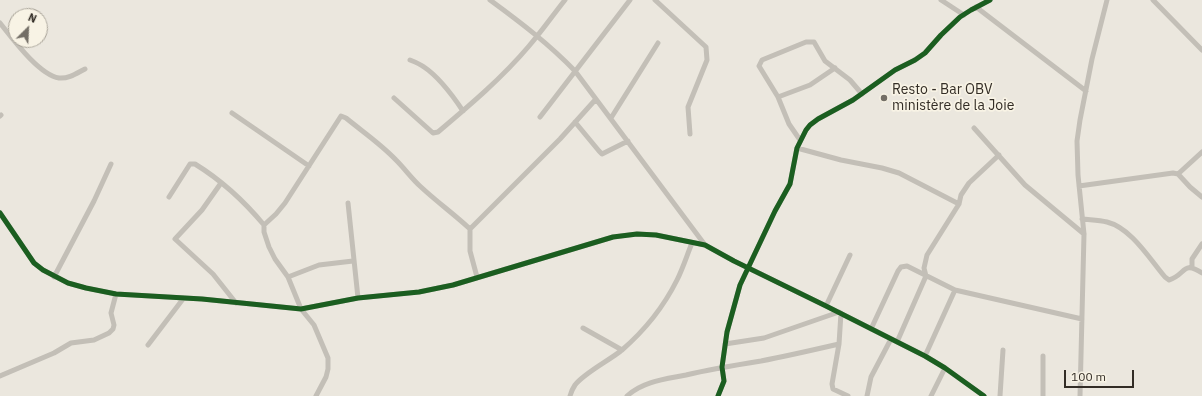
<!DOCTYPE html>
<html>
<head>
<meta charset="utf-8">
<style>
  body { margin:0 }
  #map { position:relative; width:1202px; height:396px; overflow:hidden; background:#ebe7de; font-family:"IBM Plex Sans",sans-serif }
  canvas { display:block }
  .north { position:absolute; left:8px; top:8px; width:40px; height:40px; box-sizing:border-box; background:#f8f3e5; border:1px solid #a9a499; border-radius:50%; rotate:24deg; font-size:11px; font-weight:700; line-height:16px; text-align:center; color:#332d26 }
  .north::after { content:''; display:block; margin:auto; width:14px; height:18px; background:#736e66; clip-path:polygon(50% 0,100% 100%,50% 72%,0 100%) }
  .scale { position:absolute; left:1064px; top:370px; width:70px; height:18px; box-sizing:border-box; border:2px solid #332d26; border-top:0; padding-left:5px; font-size:12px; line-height:14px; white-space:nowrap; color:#332d26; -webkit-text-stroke:3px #f8f3e5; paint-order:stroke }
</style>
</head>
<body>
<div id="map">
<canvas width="1202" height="396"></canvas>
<div class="north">N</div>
<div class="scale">100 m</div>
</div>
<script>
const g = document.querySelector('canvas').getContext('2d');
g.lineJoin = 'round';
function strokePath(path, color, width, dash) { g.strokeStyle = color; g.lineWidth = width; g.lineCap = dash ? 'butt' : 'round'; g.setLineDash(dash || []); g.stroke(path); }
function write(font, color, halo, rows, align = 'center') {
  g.font = font + ' "IBM Plex Sans",sans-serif'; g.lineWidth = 3.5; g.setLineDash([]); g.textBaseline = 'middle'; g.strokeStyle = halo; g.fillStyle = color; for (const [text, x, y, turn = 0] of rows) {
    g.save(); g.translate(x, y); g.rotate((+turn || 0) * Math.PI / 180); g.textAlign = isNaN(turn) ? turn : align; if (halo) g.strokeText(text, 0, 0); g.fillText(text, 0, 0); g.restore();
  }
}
const minor = new Path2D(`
  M 490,0 C 520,22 549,44 575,71 L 705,245
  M 655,0 L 706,47 L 707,60 L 688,107 L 690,134
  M 941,0 L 964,15
  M 1153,0 L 1202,50
  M 976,7 L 1086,91
  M 0,23 C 12,38 39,75 59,78 C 69,79 77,73 85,69
  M 410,60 C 415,62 420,64 424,67 C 439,77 453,96 463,111
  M 778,97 L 810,85 L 835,68
  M 394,98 L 433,133 L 438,132 C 470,105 502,78 529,46 C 542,31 553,15 565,0
  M 232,113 L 309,166
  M 0,116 L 1,115
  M 540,117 L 630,0
  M 611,118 L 658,43
  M 575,122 L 599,151 L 602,154 L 628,141
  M 974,128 L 1025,185 L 1084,234
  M 800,140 L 789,124 L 778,97 L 759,66 L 762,60 L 806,42 L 814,42 L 825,61 L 850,80 L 862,94
  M 797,148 L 841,160 L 882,168 L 899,173 L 959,204
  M 1178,174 L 1202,152
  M 221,183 L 202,210 L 175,239 L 213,274 L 236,303
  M 1079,186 L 1173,173 L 1178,174 L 1190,187 L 1202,197
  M 169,197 L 190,164 L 195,164 C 221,180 244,201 264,225
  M 348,203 L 358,298
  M 0,213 L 34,263 L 43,270 L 68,283 L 86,288 L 116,294 L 202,299 L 301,309 L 358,298 L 419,292 L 453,285 L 613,237 L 637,234 L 656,235 L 705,245 L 734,261 L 826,306 L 925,356 L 945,368 L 984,396
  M 1082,219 C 1091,220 1099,220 1107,222 C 1131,228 1149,258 1165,277 L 1169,280 C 1186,275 1182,260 1202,273
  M 470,229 L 560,139 L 596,99
  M 1192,267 L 1192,259 L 1202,244
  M 54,277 L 94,201 L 111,164
  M 288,277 L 319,265 L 353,261
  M 826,306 L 850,255
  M 841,313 L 839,344 L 832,384 L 833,389 L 848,396
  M 583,328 L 622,350
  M 871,329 L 898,271 L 901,267 L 907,266 L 955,290 L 1082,319
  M 897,342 L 926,276 L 924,268 L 927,255 L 959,204 L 961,195 L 969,183 L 999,155
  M 725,344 L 764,338 L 839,312
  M 148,345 L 183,299
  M 925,356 L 955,290
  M 0,376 L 54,353 L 71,343 L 94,340 L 109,333 L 113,329 L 114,325 L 111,313 L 116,294
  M 316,396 L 326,377 L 328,369 L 328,358 L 314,325 L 301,309 L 288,277 L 275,259 L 269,247 L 264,232 L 264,225 L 276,214 L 285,203 L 341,116 L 346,118 C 363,132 381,144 396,160 C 405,169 412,179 421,187 C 437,202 454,214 470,229 L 470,251 L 477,277
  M 570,396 C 571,392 573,388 575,385 C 584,373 610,360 622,350 C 644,331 664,306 677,280 C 683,268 687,255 692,243
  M 627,396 C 643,381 666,379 686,375 C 711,369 736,365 761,361 C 787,356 813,350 839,344
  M 718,396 L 724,381 L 722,367 L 727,332 L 740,285 L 775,211 L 790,184 L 797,148 L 806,130 L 810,125 L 818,119 L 853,100 L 895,70 L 915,60 L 925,53 L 941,35 L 960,17 L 971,10 L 990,0
  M 867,396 L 871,377 L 891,339
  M 931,396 L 945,368
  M 1000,396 L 1003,350
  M 1043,396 L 1043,356
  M 1080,396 L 1084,234 L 1078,175 L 1077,141 L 1080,120 L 1092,59 L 1107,0`);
const cycleway = new Path2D(`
  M 0,213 L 34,263 L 43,270 L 68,283 L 86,288 L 116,294 L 202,299 L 301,309 L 358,298 L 419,292 L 453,285 L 613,237 L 637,234 L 656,235 L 705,245 L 734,261 L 826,306 L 925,356 L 945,368 L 984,396
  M 718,396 L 724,381 L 722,367 L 727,332 L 740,285 L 775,211 L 790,184 L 797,148 L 806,130 L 810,125 L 818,119 L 853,100 L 895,70 L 915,60 L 925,53 L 941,35 L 960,17 L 971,10 L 990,0`);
const markers = [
  [884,98,4,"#736e66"]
];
const poiNames = [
  ["Resto - Bar OBV",892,90],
  ["ministère de la Joie",892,106]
];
strokePath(minor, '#c3bfb7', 5);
strokePath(cycleway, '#1b5e20', 5);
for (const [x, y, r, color] of markers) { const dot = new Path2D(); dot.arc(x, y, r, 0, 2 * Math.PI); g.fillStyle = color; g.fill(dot); strokePath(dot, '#f8f3e5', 1.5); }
write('14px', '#332d26', '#f8f3e5', poiNames, 'left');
</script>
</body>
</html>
